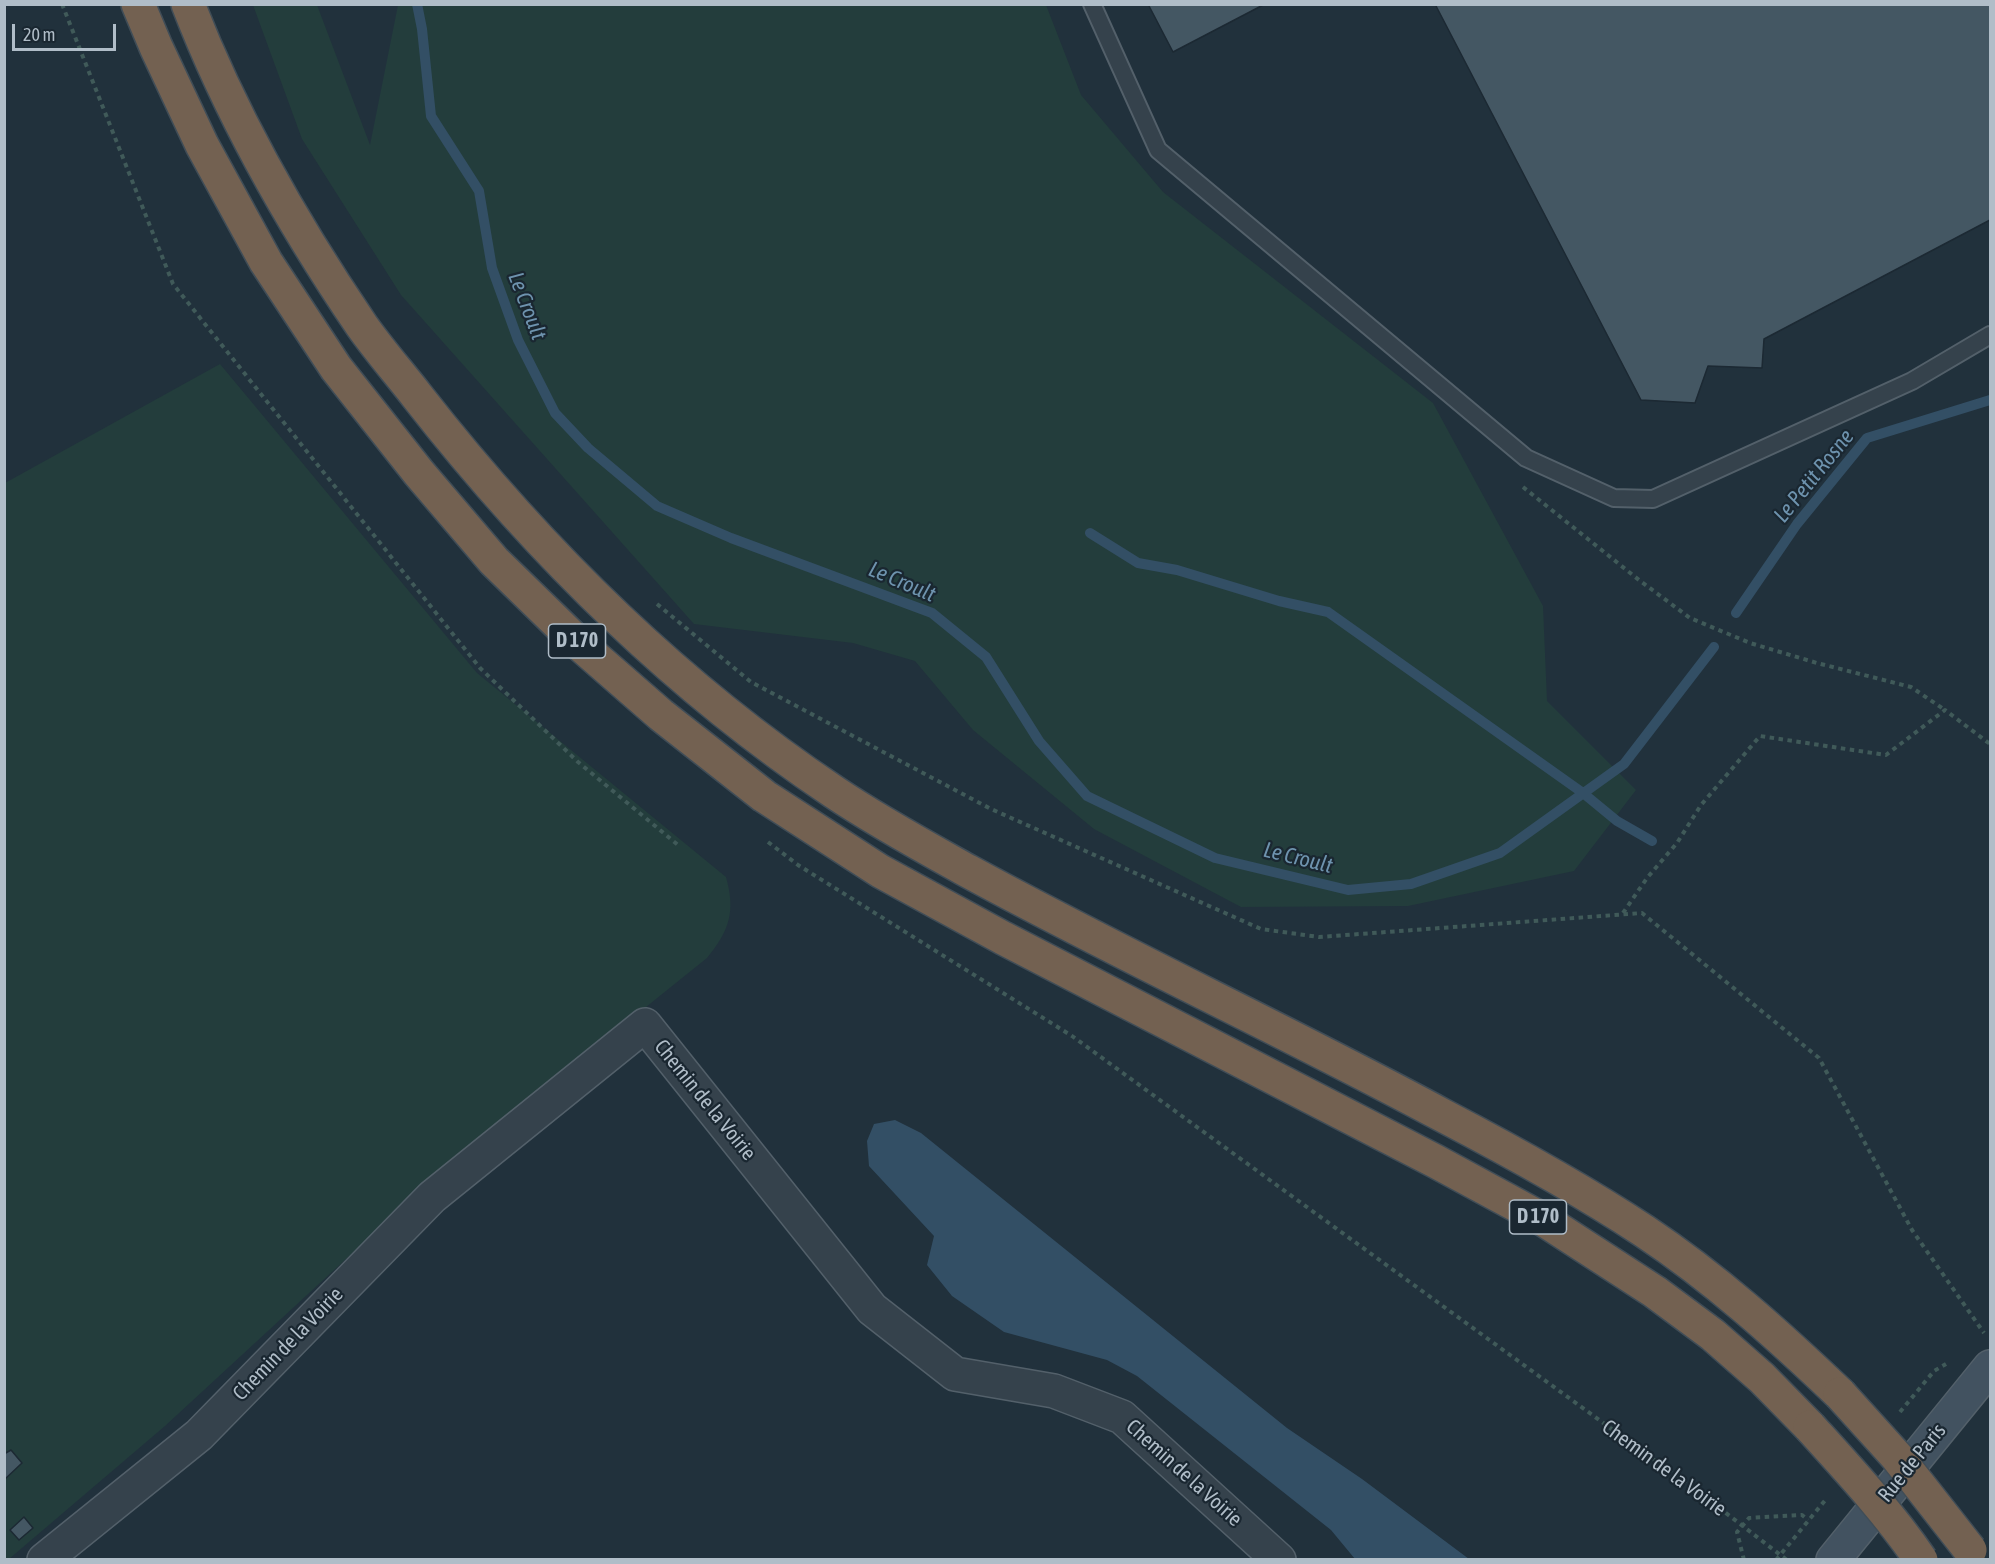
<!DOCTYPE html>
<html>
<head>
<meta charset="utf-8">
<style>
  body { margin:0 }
  #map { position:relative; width:1995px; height:1564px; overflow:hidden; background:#21313c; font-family:"Asap Condensed",sans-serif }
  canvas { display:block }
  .frame { position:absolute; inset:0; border:6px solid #b0bdc8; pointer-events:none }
  .scale { position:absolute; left:12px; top:24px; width:104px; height:27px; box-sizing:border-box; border:3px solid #b0bdc8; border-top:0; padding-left:8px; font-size:18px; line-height:21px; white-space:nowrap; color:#b0bdc8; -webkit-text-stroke:4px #1a2731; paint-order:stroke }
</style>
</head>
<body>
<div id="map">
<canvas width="1995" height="1564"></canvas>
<div class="frame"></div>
<div class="scale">20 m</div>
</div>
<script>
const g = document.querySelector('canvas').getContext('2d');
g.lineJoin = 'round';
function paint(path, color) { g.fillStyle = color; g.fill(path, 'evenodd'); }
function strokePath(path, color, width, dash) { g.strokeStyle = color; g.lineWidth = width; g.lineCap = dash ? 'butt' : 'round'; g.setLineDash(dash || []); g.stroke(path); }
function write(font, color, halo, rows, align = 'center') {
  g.font = font + ' "Asap Condensed",sans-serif'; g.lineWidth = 4.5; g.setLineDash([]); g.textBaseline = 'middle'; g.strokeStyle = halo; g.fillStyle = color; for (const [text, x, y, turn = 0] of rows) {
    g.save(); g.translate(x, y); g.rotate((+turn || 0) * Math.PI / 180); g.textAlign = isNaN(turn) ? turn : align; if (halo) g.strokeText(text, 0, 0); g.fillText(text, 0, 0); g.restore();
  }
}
const green = new Path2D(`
  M 253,5 L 317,5 L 370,145 L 398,5 L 1046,5 L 1081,95 L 1163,192 L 1433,403 L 1543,606 L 1547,701 L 1636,790 L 1574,871 L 1408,906 L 1241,907 L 1094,829 L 973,730 L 915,661 L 853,643 L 694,624 L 401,295 L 302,139 Z
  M 220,364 L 477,673 L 726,877 C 736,912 729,931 707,958 L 437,1175 L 165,1426 L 9,1559 L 5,1559 L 5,483 Z`);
const water = new Path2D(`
  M 895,1120 L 921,1133 L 1287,1428 L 1362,1479 L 1469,1559 L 1355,1559 L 1331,1530 L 1137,1376 L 1107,1360 L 1004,1332 L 952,1296 L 927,1265 L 934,1236 L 869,1166 L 867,1141 L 874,1124 Z`);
const stream = new Path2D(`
  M 417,4 L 422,29 L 431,116 L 479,191 L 492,268 L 518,340 L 555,413 L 588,448 L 657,506 L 731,538 L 932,613 L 986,657 L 1039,741 L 1087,796 L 1215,858 L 1348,890 L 1411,884 L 1500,853 L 1624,764 L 1714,647
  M 1090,533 L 1138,563 L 1177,570 L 1279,601 L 1328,612 L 1583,793 L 1617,821 L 1652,841
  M 1736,613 L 1797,524 L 1867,438 L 1990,400`);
const building = new Path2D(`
  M 1148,4 L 1265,4 L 1173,52 Z
  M 1435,4 L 1990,4 L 1990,220 L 1764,339 L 1762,368 L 1708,366 L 1695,403 L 1641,400 Z
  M 11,1450 L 22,1463 L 4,1480 L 4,1454 Z
  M 24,1517 L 33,1528 L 19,1540 L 10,1530 Z`);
const path = new Path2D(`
  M 62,4 L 173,284 L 480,668 L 578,762 L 678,845
  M 1523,487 L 1639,580 L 1690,618 L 1750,643 L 1817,663 L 1911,687 L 1945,710
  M 657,604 L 751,682 L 991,809 L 1261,929 L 1319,937 L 1642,913 L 1819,1058 L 1912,1230 L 1984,1333
  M 768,842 L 798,865 L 1072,1036 L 1705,1497 L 1787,1560
  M 1623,913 L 1647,878 L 1677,843 L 1701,805 L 1760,736 L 1886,755 L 1945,710 L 1990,744
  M 1900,1412 L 1934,1371 L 1946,1364
  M 1744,1560 L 1737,1532 L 1749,1518 L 1802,1515 L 1808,1520
  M 1776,1560 L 1827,1498`);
const lane = new Path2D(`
  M 1092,4 L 1158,150 L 1526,458 L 1614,498 L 1653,499 L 1912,381 L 1990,335`);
const street = new Path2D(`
  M 44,1560 L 199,1435 L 432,1197 L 645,1025 L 872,1309 L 955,1374 L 1054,1391 L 1122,1417 L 1279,1560`);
const secondary = new Path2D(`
  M 1833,1560 L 1990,1367`);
const highway = new Path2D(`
  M 138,4 L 156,47 L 202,145 L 266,262 L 336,368 L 419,473 L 494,561 L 575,640 L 661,715 L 764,796 L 880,871 L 1003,938 L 1435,1161 L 1544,1220 L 1655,1292 L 1713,1335 L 1762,1378 L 1810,1427
  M 188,4 C 232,118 294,226 362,326 C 379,350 399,373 417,396 C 535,547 674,685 834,792 C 877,821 923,846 968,871 C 1124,956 1286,1031 1442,1115 C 1511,1151 1579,1188 1644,1231 C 1715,1278 1779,1336 1840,1394`);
const highwayBridge = new Path2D(`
  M 1840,1394 L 1897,1457 L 1970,1550
  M 1810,1427 C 1849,1470 1888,1512 1921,1560`);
const shields = [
  [577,641,57],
  [1538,1217,57]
];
const shieldNames = [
  ["D 170",577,641],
  ["D 170",1538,1217]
];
const streetNames = [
  ["Chemin de la Voirie",705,1100,51],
  ["Chemin de la Voirie",288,1344,-46],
  ["Rue de Paris",1912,1463,-51],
  ["Chemin de la Voirie",1664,1468,36],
  ["Chemin de la Voirie",1184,1473,42]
];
const waterNames = [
  ["Le Croult",527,306,69],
  ["Le Petit Rosne",1814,476,-51],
  ["Le Croult",902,582,23],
  ["Le Croult",1298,858,14]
];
paint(green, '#233d3c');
paint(water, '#334f65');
strokePath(stream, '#334f65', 10);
paint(building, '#445763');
strokePath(building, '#1c2933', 1.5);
strokePath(lane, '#53606a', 20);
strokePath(street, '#53606a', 36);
strokePath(secondary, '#53606a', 36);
strokePath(highway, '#404d57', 36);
strokePath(path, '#405a59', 4, [4.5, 4.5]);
strokePath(lane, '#35424c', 16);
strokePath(street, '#35424c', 33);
strokePath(secondary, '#425260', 33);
strokePath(highway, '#736151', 33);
strokePath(highwayBridge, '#404d57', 36, []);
strokePath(highwayBridge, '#736151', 33);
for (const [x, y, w] of shields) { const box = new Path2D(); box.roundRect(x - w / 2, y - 17, w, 34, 4.5); g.fillStyle = '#1a2731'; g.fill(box); strokePath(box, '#b0bdc8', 1.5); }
write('bold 20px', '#b0bdc8', null, shieldNames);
write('21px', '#b0bdc8', '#1a2731', streetNames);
write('italic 22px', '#6e93ae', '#1a2731', waterNames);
</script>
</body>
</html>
